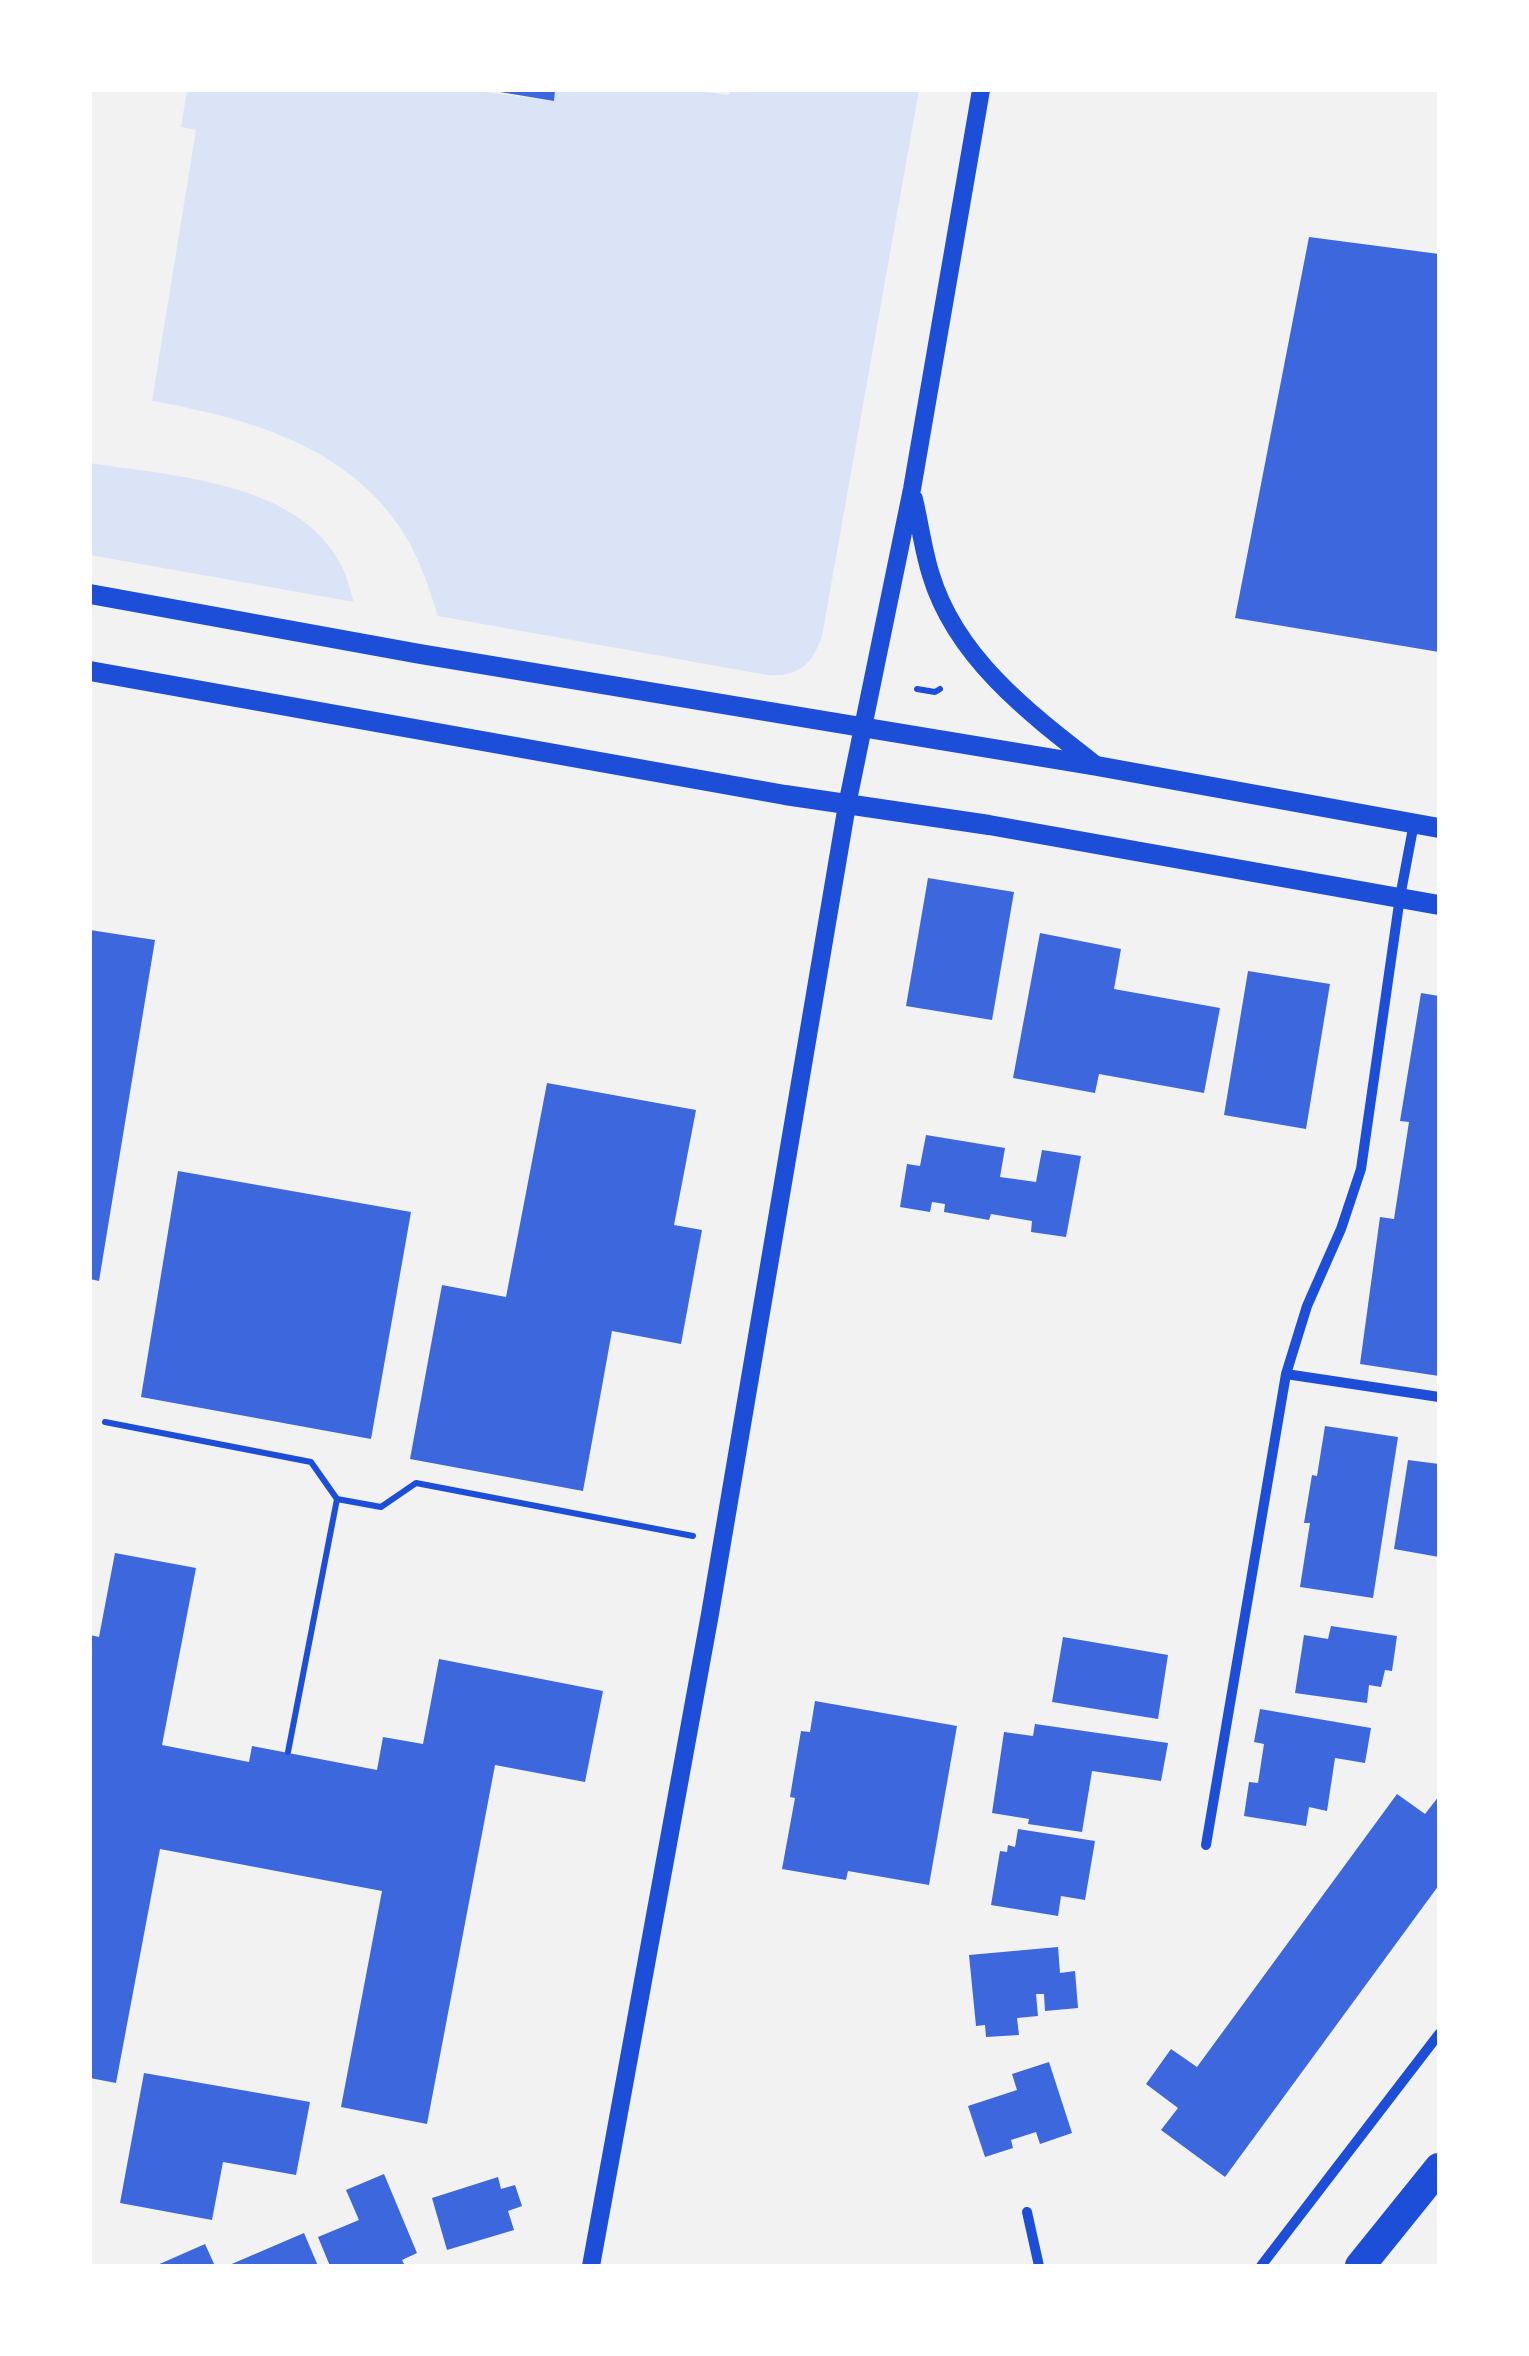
<!DOCTYPE html>
<html>
<head>
<meta charset="utf-8">
<style>
  body { margin:0 }
  #map { position:relative; width:1529px; height:2356px; overflow:hidden; background:#f2f2f2; font-family:"PT Sans",sans-serif }
  canvas { display:block }
  .frame { position:absolute; inset:0; border:92px solid #fff; pointer-events:none }
</style>
</head>
<body>
<div id="map">
<canvas width="1529" height="2356"></canvas>
<div class="frame"></div>
</div>
<script>
const g = document.querySelector('canvas').getContext('2d');
g.lineJoin = 'round';
function paint(path, color) { g.fillStyle = color; g.fill(path, 'evenodd'); }
function strokePath(path, color, width, dash) { g.strokeStyle = color; g.lineWidth = width; g.lineCap = dash ? 'butt' : 'round'; g.setLineDash(dash || []); g.stroke(path); }
const green = new Path2D(`
  M 187,90 L 469,90 L 553,101 L 555,90 L 690,90 L 729,95 L 731,90 L 919,90 L 822,636 C 812,665 799,677 767,675 L 438,616 C 429,588 419,557 403,532 C 347,445 247,418 152,401 L 196,130 L 181,127 Z
  M 90,463 C 170,476 299,481 341,565 C 347,576 350,590 354,602 L 90,555 Z`);
const building = new Path2D(`
  M 488,90 L 555,90 L 554,101 Z
  M 1309,237 L 1439,254 L 1439,652 L 1235,618 Z
  M 928,878 L 1014,892 L 992,1020 L 906,1006 Z
  M 90,930 L 155,940 L 99,1281 L 90,1279 Z
  M 1040,933 L 1121,949 L 1114,989 L 1220,1008 L 1204,1093 L 1099,1074 L 1095,1093 L 1013,1078 Z
  M 1248,971 L 1330,984 L 1306,1129 L 1224,1115 Z
  M 1421,993 L 1439,996 L 1439,1376 L 1360,1364 L 1380,1217 L 1394,1219 L 1409,1122 L 1400,1121 Z
  M 547,1083 L 696,1110 L 674,1225 L 702,1230 L 681,1344 L 612,1331 L 583,1491 L 410,1459 L 442,1285 L 506,1297 Z
  M 926,1135 L 1005,1148 L 1000,1177 L 1036,1182 L 1042,1150 L 1081,1156 L 1066,1237 L 1031,1232 L 1032,1221 L 991,1214 L 989,1220 L 944,1212 L 945,1204 L 932,1202 L 930,1212 L 900,1207 L 907,1164 L 920,1166 Z
  M 178,1171 L 411,1212 L 371,1439 L 141,1397 Z
  M 1325,1426 L 1398,1437 L 1373,1598 L 1300,1587 L 1310,1523 L 1304,1523 L 1312,1475 L 1317,1476 Z
  M 1408,1460 L 1439,1464 L 1439,1557 L 1394,1549 Z
  M 115,1553 L 196,1568 L 162,1745 L 249,1762 L 252,1746 L 377,1770 L 383,1737 L 423,1744 L 439,1659 L 603,1691 L 585,1782 L 495,1765 L 427,2124 L 341,2107 L 382,1891 L 160,1849 L 116,2083 L 90,2078 L 90,1635 L 99,1637 Z
  M 1331,1626 L 1397,1636 L 1392,1671 L 1385,1670 L 1381,1687 L 1369,1685 L 1367,1703 L 1295,1693 L 1304,1635 L 1328,1639 Z
  M 1063,1637 L 1168,1655 L 1158,1719 L 1052,1702 Z
  M 815,1701 L 957,1726 L 929,1885 L 848,1871 L 846,1880 L 782,1869 L 795,1798 L 790,1797 L 801,1731 L 810,1732 Z
  M 1260,1709 L 1371,1728 L 1365,1763 L 1335,1758 L 1327,1811 L 1309,1807 L 1306,1826 L 1244,1816 L 1249,1782 L 1258,1783 L 1264,1744 L 1254,1742 Z
  M 1035,1724 L 1168,1743 L 1161,1781 L 1092,1771 L 1082,1832 L 1028,1824 L 1029,1819 L 992,1813 L 1004,1732 L 1033,1736 Z
  M 1397,1794 L 1425,1814 L 1439,1796 L 1439,1885 L 1225,2177 L 1161,2130 L 1178,2108 L 1146,2084 L 1171,2049 L 1197,2067 Z
  M 1018,1829 L 1095,1841 L 1085,1900 L 1061,1896 L 1058,1916 L 991,1905 L 1000,1851 L 1007,1852 L 1008,1845 L 1015,1847 Z
  M 1058,1947 L 1060,1973 L 1075,1971 L 1078,2008 L 1045,2011 L 1044,1994 L 1036,1994 L 1038,2016 L 1017,2018 L 1019,2035 L 986,2037 L 985,2025 L 976,2026 L 969,1955 Z
  M 1049,2062 L 1072,2133 L 1040,2144 L 1036,2132 L 1011,2140 L 1013,2148 L 985,2157 L 968,2106 L 1017,2090 L 1012,2074 Z
  M 144,2073 L 310,2102 L 296,2175 L 223,2162 L 212,2220 L 120,2203 Z
  M 384,2174 L 417,2253 L 402,2260 L 405,2266 L 330,2266 L 318,2237 L 359,2220 L 346,2190 Z
  M 498,2177 L 501,2189 L 515,2185 L 522,2206 L 508,2211 L 514,2230 L 447,2250 L 432,2198 Z
  M 304,2233 L 318,2266 L 227,2266 Z
  M 205,2244 L 215,2266 L 155,2266 Z`);
const path = new Path2D(`
  M 917,689 L 935,692 L 940,689
  M 105,1422 L 311,1462 L 337,1499 L 381,1507 L 416,1483 L 693,1536
  M 288,1752 L 337,1499`);
const minor = new Path2D(`
  M 1286,1374 L 1439,1397
  M 1206,1845 L 1286,1374 L 1307,1306 L 1341,1229 L 1361,1169 L 1400,897 L 1414,823
  M 1027,2212 L 1039,2266
  M 1261,2266 L 1439,2034`);
const tertiary = new Path2D(`
  M 914,499 C 920,524 923,550 931,575 C 956,658 1030,714 1096,765
  M 591,2266 L 710,1614 L 847,805 L 912,489 L 981,90`);
const secondary = new Path2D(`
  M 90,594 L 420,654 L 1097,766 L 1439,828
  M 90,671 L 785,795 L 989,825 L 1439,905`);
const motorway = new Path2D(`
  M 1360,2266 L 1439,2168`);
paint(green, '#dbe4f7');
paint(building, '#3d67dc');
strokePath(path, '#1d4ed8', 6);
strokePath(minor, '#1d4ed8', 10);
strokePath(tertiary, '#1d4ed8', 18);
strokePath(secondary, '#1d4ed8', 20);
strokePath(motorway, '#1d4ed8', 30);
</script>
</body>
</html>
